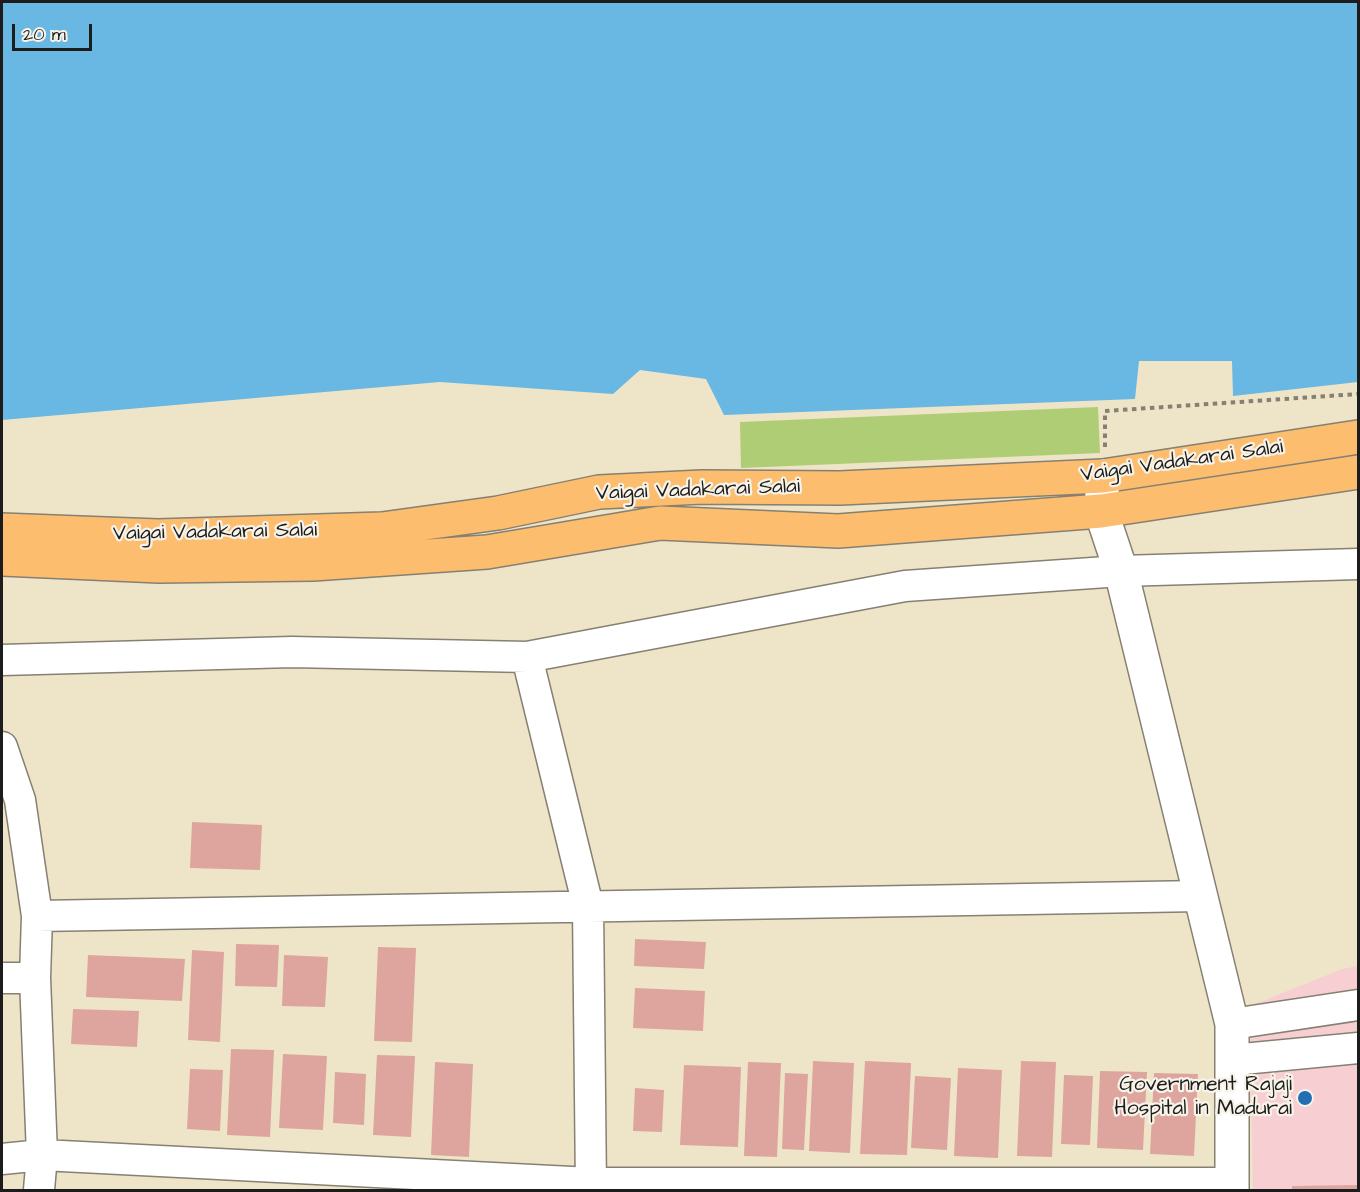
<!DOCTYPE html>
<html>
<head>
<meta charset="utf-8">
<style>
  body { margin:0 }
  #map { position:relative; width:1360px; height:1192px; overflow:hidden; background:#eee5c9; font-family:"Architects Daughter",sans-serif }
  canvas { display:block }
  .frame { position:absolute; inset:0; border:3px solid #1c1c1c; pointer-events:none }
  .scale { position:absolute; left:12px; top:24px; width:80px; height:27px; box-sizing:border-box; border:3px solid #1c1c1c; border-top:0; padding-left:8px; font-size:18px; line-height:21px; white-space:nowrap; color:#1c1c1c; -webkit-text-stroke:4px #f7f3e8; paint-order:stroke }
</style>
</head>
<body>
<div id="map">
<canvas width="1360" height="1192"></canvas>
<div class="frame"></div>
<div class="scale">20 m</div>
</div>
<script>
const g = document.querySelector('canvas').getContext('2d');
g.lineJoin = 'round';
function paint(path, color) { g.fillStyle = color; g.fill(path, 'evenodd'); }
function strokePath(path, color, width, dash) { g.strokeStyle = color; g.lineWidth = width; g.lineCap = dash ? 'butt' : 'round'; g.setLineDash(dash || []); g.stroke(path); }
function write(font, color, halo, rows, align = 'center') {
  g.font = font + ' "Architects Daughter",sans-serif'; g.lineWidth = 4.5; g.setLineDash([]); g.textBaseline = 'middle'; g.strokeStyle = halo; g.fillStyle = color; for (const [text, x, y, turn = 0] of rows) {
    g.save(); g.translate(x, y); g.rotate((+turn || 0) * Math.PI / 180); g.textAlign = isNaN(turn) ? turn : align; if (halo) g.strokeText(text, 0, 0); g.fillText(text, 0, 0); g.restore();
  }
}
const built = new Path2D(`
  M 1358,966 L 1358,1190 L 1253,1190 L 1250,1006 L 1342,969 Z`);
const green = new Path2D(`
  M 1098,407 L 1100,453 L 741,468 L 740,422 Z`);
const water = new Path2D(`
  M 2,2 L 1358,2 L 1358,382 L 1233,396 L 1232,361 L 1139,361 L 1135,399 L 724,415 L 706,379 L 640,370 L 613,394 L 440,382 L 2,420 Z`);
const building = new Path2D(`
  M 192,822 L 262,825 L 260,870 L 190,868 Z
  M 635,939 L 706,942 L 704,969 L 634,966 Z
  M 236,944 L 279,945 L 277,987 L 235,986 Z
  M 378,947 L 416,948 L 412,1042 L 374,1041 Z
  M 192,950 L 224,952 L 220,1042 L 188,1040 Z
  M 88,955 L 185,959 L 182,1001 L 86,997 Z
  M 284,955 L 328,957 L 325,1007 L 282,1006 Z
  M 635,988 L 705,991 L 703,1031 L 633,1028 Z
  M 73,1009 L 139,1011 L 137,1047 L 71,1044 Z
  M 231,1049 L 274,1050 L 270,1137 L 227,1135 Z
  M 283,1054 L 327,1056 L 323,1130 L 279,1128 Z
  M 377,1055 L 415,1056 L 411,1137 L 373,1135 Z
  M 813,1061 L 854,1063 L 850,1153 L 809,1151 Z
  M 865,1061 L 911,1063 L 907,1155 L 860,1154 Z
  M 1021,1061 L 1056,1062 L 1052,1157 L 1017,1156 Z
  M 435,1062 L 473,1064 L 469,1157 L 431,1155 Z
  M 748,1062 L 781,1063 L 777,1157 L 744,1156 Z
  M 684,1065 L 741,1067 L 738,1147 L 680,1145 Z
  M 958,1068 L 1002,1070 L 998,1158 L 954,1156 Z
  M 190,1069 L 223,1070 L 220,1131 L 187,1129 Z
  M 1100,1071 L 1147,1072 L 1143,1150 L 1097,1148 Z
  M 335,1072 L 366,1074 L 364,1125 L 333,1123 Z
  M 785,1073 L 808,1074 L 804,1150 L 782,1149 Z
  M 1154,1073 L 1198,1074 L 1194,1156 L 1150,1154 Z
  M 1064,1075 L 1093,1076 L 1090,1145 L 1061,1144 Z
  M 915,1076 L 951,1078 L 947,1150 L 911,1148 Z
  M 635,1088 L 664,1090 L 662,1132 L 633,1131 Z
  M 1358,1185 L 1358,1190 L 1292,1190 L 1292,1186 Z`);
const path = new Path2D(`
  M 1105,447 L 1105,411 L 1358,394`);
const minor = new Path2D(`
  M 527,657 L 588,906 L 591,1190
  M 2,660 L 292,652 L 527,657 L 905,586 L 1121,571 L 1358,564
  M 2,747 L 20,800 L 37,916 L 35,978 L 42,1155 L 39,1190
  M 37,916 L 1201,896
  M 2,978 L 35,978
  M 1232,1024 L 1358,1005
  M 1232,1060 L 1358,1048
  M 2,1159 L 42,1155 L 591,1183 L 1232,1183`);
const tertiary = new Path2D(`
  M 1103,476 L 1101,511 L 1121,571 L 1232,1024 L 1232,1190`);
const primary = new Path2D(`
  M 2,530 L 158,536 L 382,529 L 498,513 L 599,492 L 702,487 L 840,488 L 1103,476 L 1358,437
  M 2,559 L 159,566 L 313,564 L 487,552 L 660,523 L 838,531 L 1101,511 L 1358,472`);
const markers = [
  [1305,1098,8,"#1f6fb2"]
];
const streetNames = [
  ["Vaigai Vadakarai Salai",1182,462,-8],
  ["Vaigai Vadakarai Salai",698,491,-2],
  ["Vaigai Vadakarai Salai",215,533,-1]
];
const poiNames = [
  ["Government Rajaji",1292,1086],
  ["Hospital in Madurai",1292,1110]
];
paint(built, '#f7cfd2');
paint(green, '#afcd75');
paint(water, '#69b7e3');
paint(building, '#dea59e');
strokePath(minor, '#858072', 33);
strokePath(tertiary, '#858072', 36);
strokePath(primary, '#858072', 36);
strokePath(path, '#858072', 4, [4.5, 4.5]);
strokePath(minor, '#fff', 30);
strokePath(tertiary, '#fff', 33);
strokePath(primary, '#fcbd6f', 33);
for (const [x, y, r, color] of markers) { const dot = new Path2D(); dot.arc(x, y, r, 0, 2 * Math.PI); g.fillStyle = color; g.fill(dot); strokePath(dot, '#f7f3e8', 2); }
write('21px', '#1c1c1c', '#f7f3e8', streetNames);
write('21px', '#1c1c1c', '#f7f3e8', poiNames, 'right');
</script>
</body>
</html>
